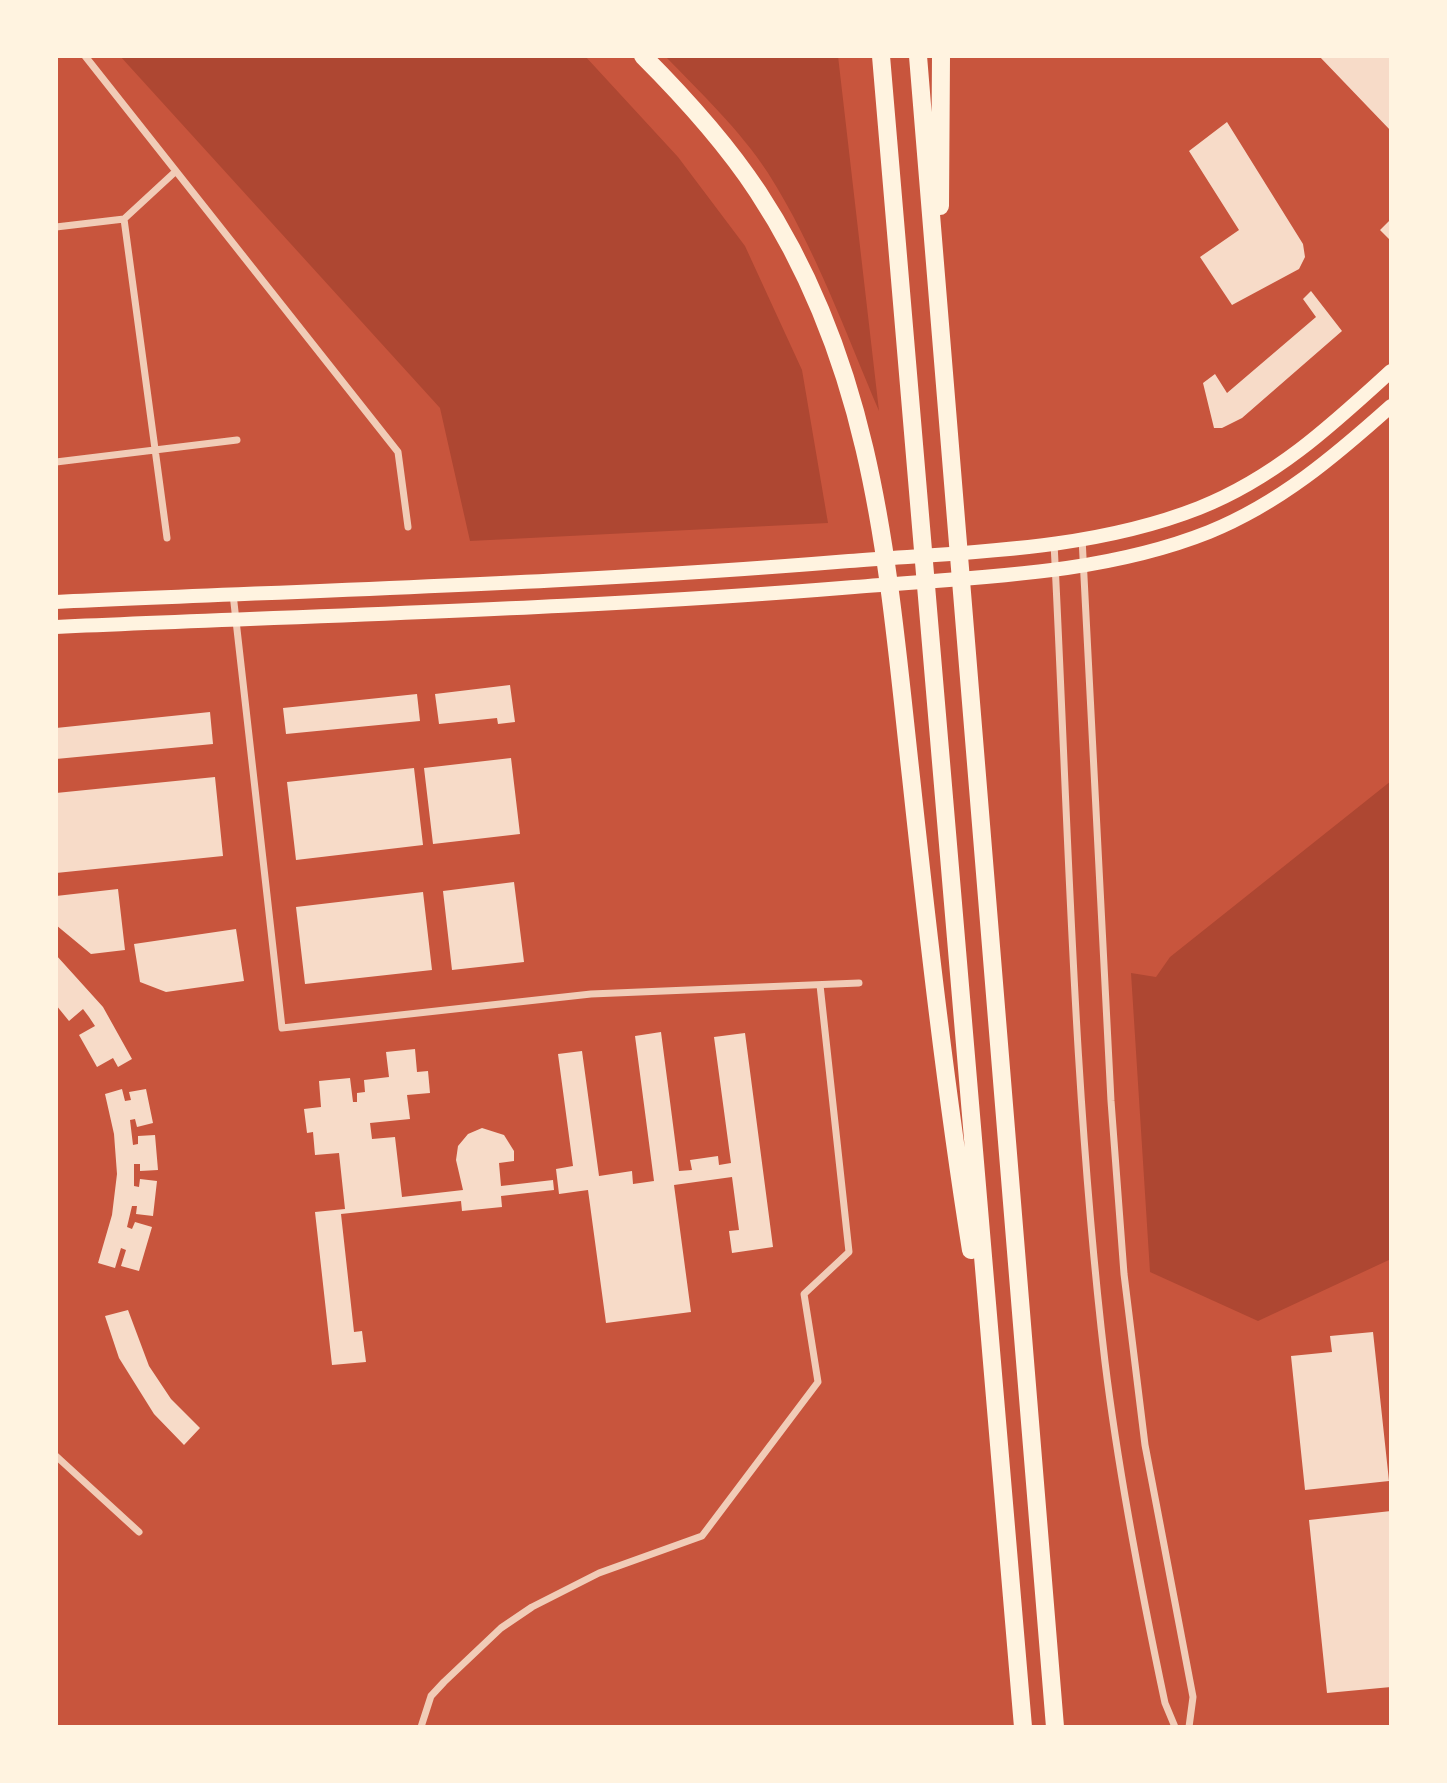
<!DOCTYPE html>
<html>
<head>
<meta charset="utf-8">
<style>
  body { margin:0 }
  #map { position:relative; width:1447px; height:1783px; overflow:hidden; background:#c8553d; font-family:"DM Sans",sans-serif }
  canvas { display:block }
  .frame { position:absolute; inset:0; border:58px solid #fff3e0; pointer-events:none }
</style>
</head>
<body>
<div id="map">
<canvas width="1447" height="1783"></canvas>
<div class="frame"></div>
</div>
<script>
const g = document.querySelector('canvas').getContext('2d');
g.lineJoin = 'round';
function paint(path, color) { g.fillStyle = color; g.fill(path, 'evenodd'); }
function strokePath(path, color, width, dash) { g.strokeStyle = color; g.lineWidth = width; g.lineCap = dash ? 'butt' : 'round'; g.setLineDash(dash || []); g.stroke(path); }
const green = new Path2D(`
  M 120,56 L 585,56 L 678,157 L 745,246 L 802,370 L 828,523 L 470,541 L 440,408 Z
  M 665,56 L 838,56 L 879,411 C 845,331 815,247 768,173 C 740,130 700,92 665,56 Z
  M 1391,781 L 1391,1259 L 1258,1321 L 1150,1272 L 1131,973 L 1156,977 L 1170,957 Z`);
const building = new Path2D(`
  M 1319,56 L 1391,56 L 1391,131 Z
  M 1227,122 L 1303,244 L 1305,257 L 1299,269 L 1232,305 L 1200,257 L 1239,230 L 1189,151 Z
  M 1391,219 L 1391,241 L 1380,230 Z
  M 1311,291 L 1342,331 L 1242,418 L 1222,428 L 1214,428 L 1203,383 L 1215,374 L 1227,393 L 1316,317 L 1303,299 Z
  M 510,685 L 515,722 L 498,724 L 497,718 L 439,724 L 435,694 Z
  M 417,694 L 420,721 L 286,734 L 283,708 Z
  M 210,712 L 213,744 L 56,759 L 56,728 Z
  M 511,758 L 520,834 L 433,844 L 424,768 Z
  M 414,768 L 423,845 L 296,860 L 287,782 Z
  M 215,777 L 223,856 L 56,873 L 56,793 Z
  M 514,882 L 524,962 L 452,970 L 443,891 Z
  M 118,889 L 125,950 L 91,954 L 56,925 L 56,896 Z
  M 423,892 L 432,970 L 305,984 L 296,907 Z
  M 236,929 L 244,981 L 166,992 L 140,982 L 134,944 Z
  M 56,955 L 103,1007 L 132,1059 L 118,1067 L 113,1058 L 97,1067 L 79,1035 L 95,1026 L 89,1017 L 83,1009 L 69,1021 L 56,1005 Z
  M 661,1032 L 679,1171 L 692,1170 L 690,1160 L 718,1156 L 719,1165 L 731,1163 L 714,1037 L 745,1033 L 773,1247 L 732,1253 L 729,1231 L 739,1230 L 732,1177 L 674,1185 L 691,1312 L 606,1323 L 588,1190 L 559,1194 L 556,1169 L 573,1166 L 558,1054 L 582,1051 L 599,1176 L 632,1171 L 633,1184 L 654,1181 L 635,1036 Z
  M 415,1049 L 417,1072 L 428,1071 L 430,1093 L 407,1095 L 410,1119 L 370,1123 L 372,1139 L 395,1137 L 402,1197 L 463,1190 L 456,1160 L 458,1146 L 468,1134 L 482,1128 L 504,1135 L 514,1151 L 514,1161 L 499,1163 L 501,1186 L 553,1180 L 554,1190 L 501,1196 L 502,1207 L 462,1211 L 461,1201 L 341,1214 L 354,1332 L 362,1331 L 366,1362 L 332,1365 L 315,1212 L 345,1209 L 339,1153 L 315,1155 L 313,1132 L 307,1133 L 304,1109 L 321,1107 L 319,1081 L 350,1078 L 353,1102 L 357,1102 L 357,1093 L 365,1092 L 364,1080 L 389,1077 L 386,1052 Z
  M 122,1089 L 125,1101 L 131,1100 L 129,1092 L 146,1089 L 153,1123 L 137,1127 L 135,1119 L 130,1120 L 133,1145 L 138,1144 L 138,1136 L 155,1135 L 158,1170 L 140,1171 L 140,1164 L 134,1164 L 134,1186 L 139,1187 L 140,1179 L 157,1181 L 153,1216 L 136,1214 L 137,1206 L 132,1206 L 127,1227 L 132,1229 L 135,1222 L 152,1227 L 139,1271 L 121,1266 L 126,1250 L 121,1248 L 115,1268 L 98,1263 L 112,1215 L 117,1174 L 114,1134 L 105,1094 Z
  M 128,1310 L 149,1366 L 171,1399 L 200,1428 L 184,1445 L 154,1414 L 119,1358 L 105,1316 Z
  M 1373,1332 L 1389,1481 L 1305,1490 L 1291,1356 L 1332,1352 L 1330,1336 Z
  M 1391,1511 L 1391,1687 L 1327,1693 L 1309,1520 Z`);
const minor = new Path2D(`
  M 85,56 L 398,452 L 408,527
  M 124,219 L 167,538
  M 56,227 L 124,219 L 176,171
  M 56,462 L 237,440
  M 1082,538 L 1111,1101 L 1124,1274 L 1145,1445 L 1193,1697 L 1189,1727
  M 1054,543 C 1068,815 1073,1091 1105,1362 C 1119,1476 1141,1590 1165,1703 L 1175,1727
  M 233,594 L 282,1028 L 591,994 L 859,983
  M 56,1456 L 139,1532
  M 421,1727 L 431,1696 L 444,1682 L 501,1628 L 532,1607 L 599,1573 L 702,1536 L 818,1382 L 804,1294 L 849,1252 L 820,985`);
const secondary = new Path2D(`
  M 56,602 C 320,590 585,583 849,561 C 965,552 1090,551 1199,508 C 1275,478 1332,425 1391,371
  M 56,627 C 322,615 588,609 854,587 C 971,577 1099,576 1209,532 C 1280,503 1335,456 1391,406`);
const motorway = new Path2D(`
  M 643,56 C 685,98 725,142 758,192 C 876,371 888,570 911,777 C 928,935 946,1093 971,1250
  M 881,56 L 1023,1727
  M 918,56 L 1055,1727
  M 940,206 L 941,56`);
paint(green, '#ae4732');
paint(building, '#f7dbc8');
strokePath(minor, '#f1ccb7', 7);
strokePath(secondary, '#fff3e0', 14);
strokePath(motorway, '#fff3e0', 18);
</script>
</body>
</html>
